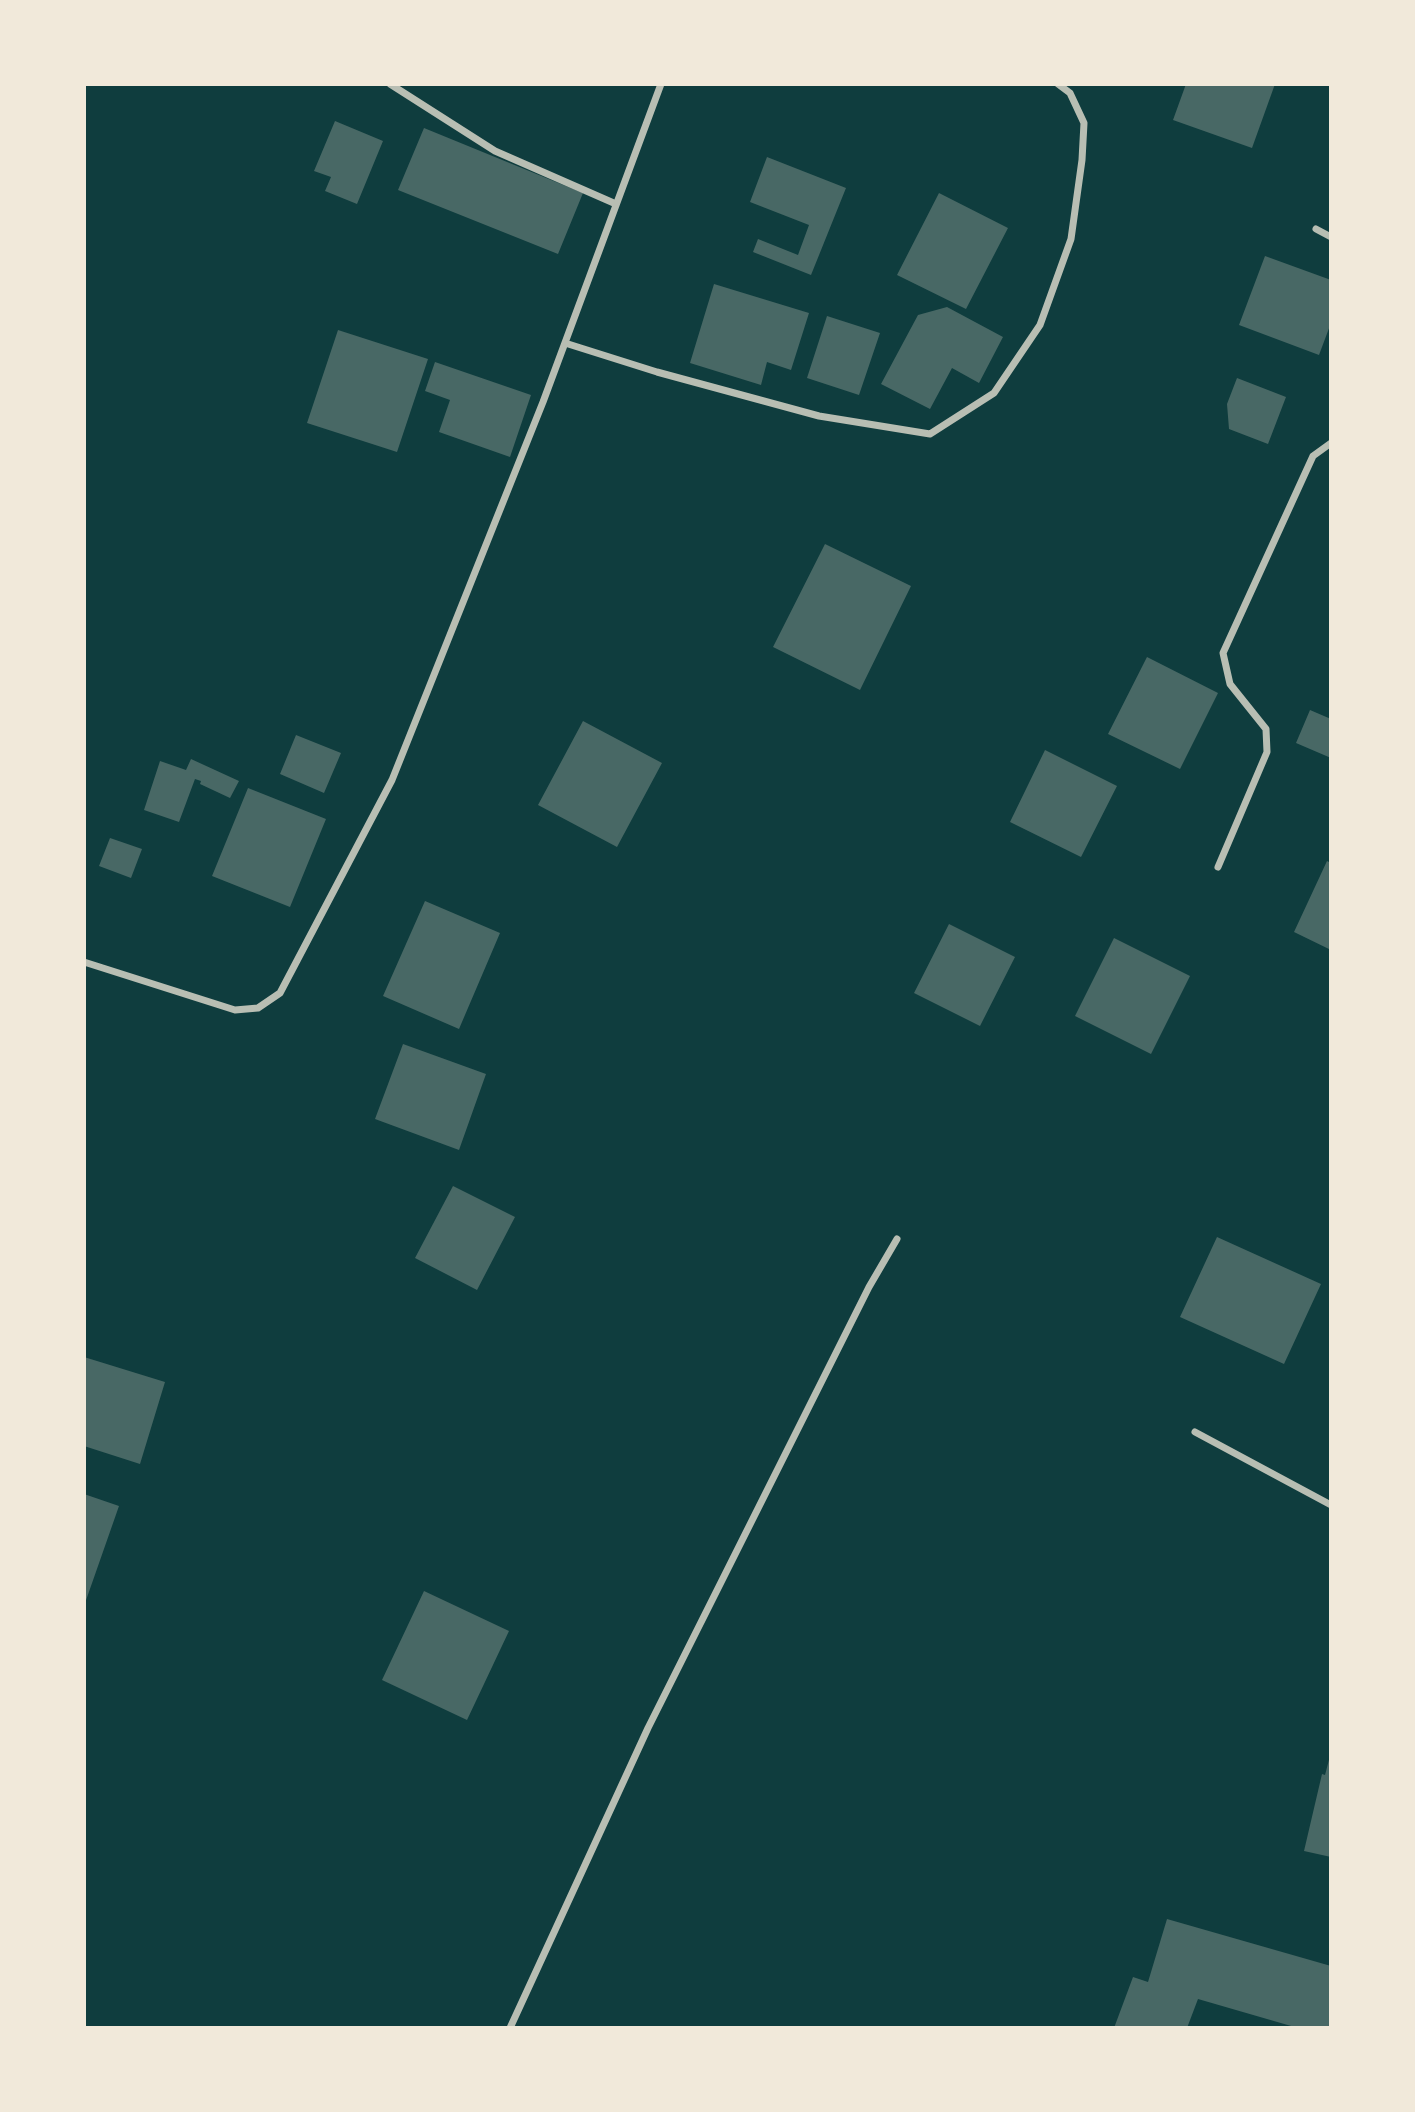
<!DOCTYPE html>
<html>
<head>
<meta charset="utf-8">
<style>
  body { margin:0 }
  #map { position:relative; width:1415px; height:2112px; overflow:hidden; background:#0f3d3e; font-family:Arial,sans-serif }
  canvas { display:block }
  .frame { position:absolute; inset:0; border:86px solid #f1e9da; pointer-events:none }
</style>
</head>
<body>
<div id="map">
<canvas width="1415" height="2112"></canvas>
<div class="frame"></div>
</div>
<script>
const g = document.querySelector('canvas').getContext('2d');
g.lineJoin = 'round';
function paint(path, color) { g.fillStyle = color; g.fill(path, 'evenodd'); }
function strokePath(path, color, width, dash) { g.strokeStyle = color; g.lineWidth = width; g.lineCap = dash ? 'butt' : 'round'; g.setLineDash(dash || []); g.stroke(path); }
const building = new Path2D(`
  M 1186,84 L 1275,84 L 1252,148 L 1173,120 Z
  M 335,121 L 383,141 L 357,204 L 325,191 L 331,177 L 314,171 Z
  M 424,128 L 583,193 L 558,254 L 398,190 Z
  M 767,157 L 846,188 L 811,275 L 753,252 L 758,239 L 798,255 L 809,225 L 750,202 Z
  M 939,193 L 1008,228 L 966,309 L 897,275 Z
  M 1265,256 L 1331,280 L 1331,323 L 1319,355 L 1239,325 Z
  M 714,284 L 809,313 L 791,370 L 767,362 L 761,385 L 690,363 Z
  M 947,307 L 1003,337 L 979,383 L 952,368 L 930,409 L 881,384 L 918,315 Z
  M 827,316 L 880,333 L 859,395 L 807,378 Z
  M 338,330 L 428,359 L 397,452 L 307,423 Z
  M 435,362 L 531,395 L 510,457 L 439,432 L 450,400 L 425,391 Z
  M 1237,378 L 1286,397 L 1268,444 L 1229,429 L 1227,404 Z
  M 825,544 L 911,586 L 860,690 L 773,647 Z
  M 1147,657 L 1218,693 L 1180,769 L 1108,734 Z
  M 1310,710 L 1331,719 L 1331,758 L 1296,743 Z
  M 583,721 L 662,763 L 617,847 L 538,805 Z
  M 296,735 L 341,753 L 324,793 L 280,774 Z
  M 1045,750 L 1117,786 L 1081,857 L 1010,822 Z
  M 191,759 L 239,781 L 230,798 L 200,784 L 201,781 L 195,779 L 179,822 L 144,810 L 160,761 L 186,770 Z
  M 248,788 L 326,819 L 290,907 L 212,876 Z
  M 110,838 L 142,849 L 131,878 L 99,866 Z
  M 1327,861 L 1331,863 L 1331,950 L 1294,932 Z
  M 425,901 L 500,933 L 459,1029 L 383,996 Z
  M 949,924 L 1015,957 L 980,1026 L 914,993 Z
  M 1114,938 L 1190,976 L 1151,1054 L 1075,1016 Z
  M 403,1044 L 486,1074 L 459,1150 L 375,1119 Z
  M 453,1186 L 515,1217 L 477,1290 L 415,1258 Z
  M 1217,1237 L 1321,1284 L 1284,1364 L 1180,1317 Z
  M 84,1357 L 165,1382 L 140,1464 L 84,1446 Z
  M 84,1494 L 119,1506 L 84,1606 Z
  M 424,1591 L 509,1631 L 467,1720 L 382,1680 Z
  M 1330,1756 L 1331,1757 L 1331,1857 L 1304,1851 L 1322,1774 L 1325,1775 Z
  M 1167,1919 L 1331,1966 L 1331,2028 L 1298,2028 L 1198,1999 L 1187,2028 L 1114,2028 L 1133,1977 L 1148,1982 Z`);
const minor = new Path2D(`
  M 390,84 L 495,151 L 616,204
  M 1316,229 L 1331,237
  M 565,343 L 657,372 L 819,416 L 930,434 L 994,393 L 1040,325 L 1071,239 L 1082,160 L 1084,123 L 1070,93 L 1058,84
  M 1218,867 L 1267,752 L 1266,729 L 1230,684 L 1223,653 L 1313,456 L 1331,443
  M 84,962 L 235,1010 L 258,1008 L 280,993 L 392,780 L 543,402 L 661,84
  M 1195,1432 L 1331,1505
  M 510,2028 L 648,1728 L 869,1287 L 897,1239`);
paint(building, '#486865');
strokePath(minor, '#b8beb3', 7);
</script>
</body>
</html>
